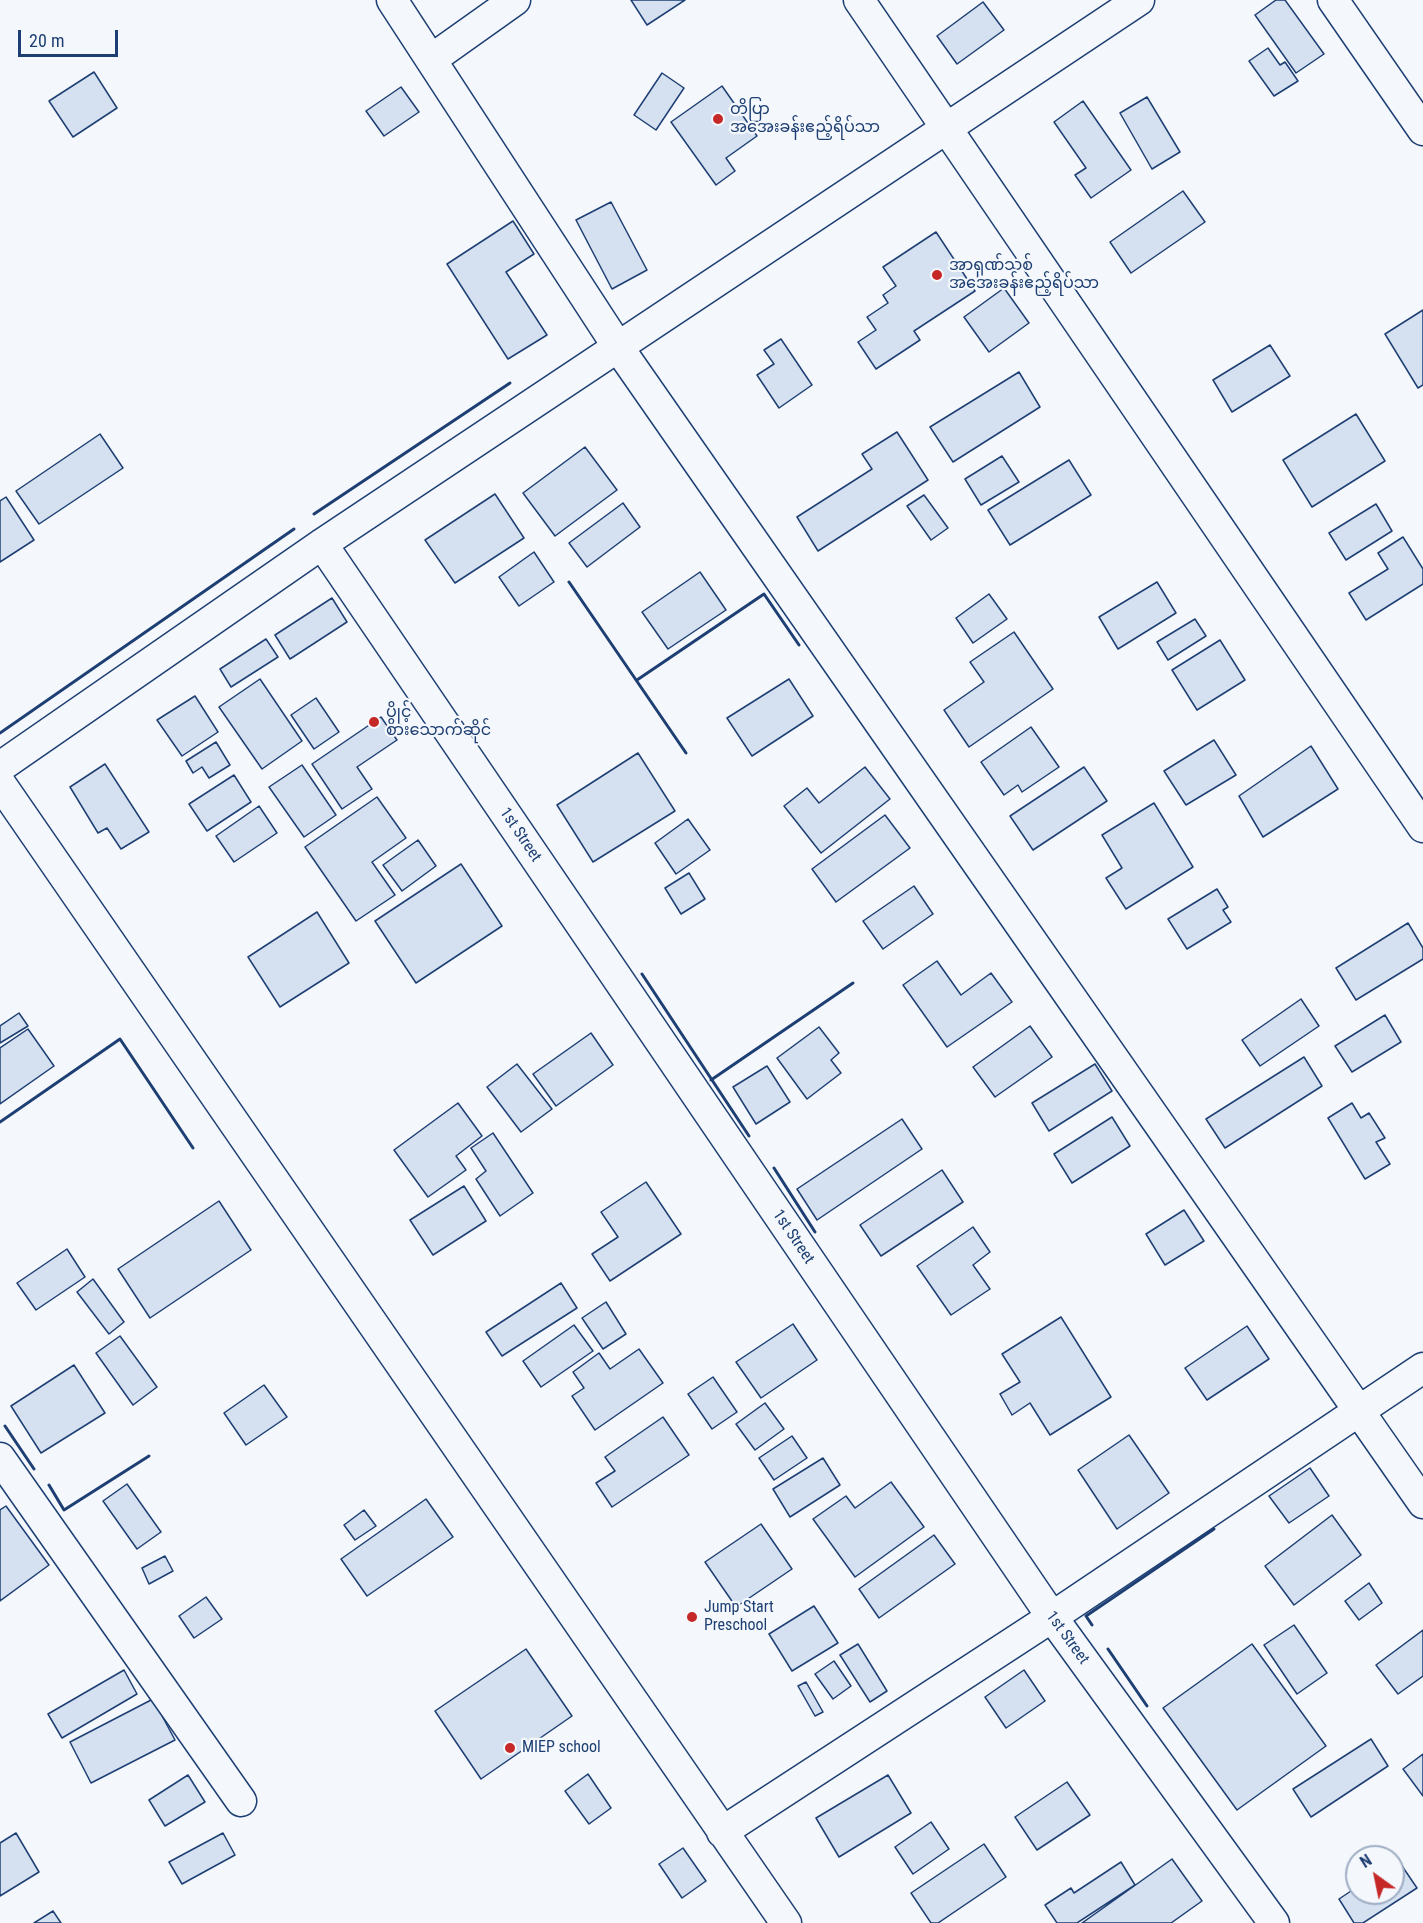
<!DOCTYPE html>
<html>
<head>
<meta charset="utf-8">
<style>
  body { margin:0 }
  #map { position:relative; width:1423px; height:1923px; overflow:hidden; background:#f4f7fb; font-family:"Roboto Condensed",sans-serif }
  canvas { display:block }
  .north { position:absolute; left:1345px; top:1845px; width:60px; height:60px; box-sizing:border-box; background:#f4f7fb; border:2px solid #9eadc5; border-radius:50%; rotate:327deg; font-size:16px; font-weight:700; line-height:24px; text-align:center; color:#1d3f73 }
  .north::after { content:''; display:block; margin:auto; width:21px; height:27px; background:#c62828; clip-path:polygon(50% 0,100% 100%,50% 72%,0 100%) }
  .scale { position:absolute; left:18px; top:30px; width:100px; height:27px; box-sizing:border-box; border:3px solid #1d3f73; border-top:0; padding-left:8px; font-size:18px; line-height:21px; white-space:nowrap; color:#1d3f73; -webkit-text-stroke:4px #f4f7fb; paint-order:stroke }
</style>
</head>
<body>
<div id="map">
<canvas width="1423" height="1923"></canvas>
<div class="north">N</div>
<div class="scale">20 m</div>
</div>
<script>
const g = document.querySelector('canvas').getContext('2d');
g.lineJoin = 'round';
function paint(path, color) { g.fillStyle = color; g.fill(path, 'evenodd'); }
function strokePath(path, color, width, dash) { g.strokeStyle = color; g.lineWidth = width; g.lineCap = dash ? 'butt' : 'round'; g.setLineDash(dash || []); g.stroke(path); }
function write(font, color, halo, rows, align = 'center') {
  g.font = font + ' "Roboto Condensed","Noto Sans Myanmar",sans-serif'; g.lineWidth = 4.5; g.setLineDash([]); g.textBaseline = 'middle'; g.strokeStyle = halo; g.fillStyle = color; for (const [text, x, y, turn = 0] of rows) {
    g.save(); g.translate(x, y); g.rotate((+turn || 0) * Math.PI / 180); g.textAlign = isNaN(turn) ? turn : align; if (halo) g.strokeText(text, 0, 0); g.fillText(text, 0, 0); g.restore();
  }
}
const building = new Path2D(`
  M 631,0 L 685,0 L 647,25 Z
  M 1276,0 L 1285,0 L 1324,54 L 1296,73 L 1255,15 Z
  M 983,2 L 1004,30 L 957,64 L 937,36 Z
  M 1268,48 L 1280,65 L 1285,62 L 1298,81 L 1274,96 L 1249,61 Z
  M 94,72 L 117,108 L 73,137 L 49,101 Z
  M 662,73 L 684,88 L 656,130 L 634,115 Z
  M 722,86 L 757,136 L 726,158 L 735,171 L 716,185 L 671,122 Z
  M 401,87 L 419,112 L 384,136 L 366,111 Z
  M 1147,97 L 1180,152 L 1152,169 L 1120,113 Z
  M 1083,101 L 1131,170 L 1091,198 L 1075,175 L 1086,168 L 1054,122 Z
  M 1183,191 L 1205,222 L 1131,273 L 1110,242 Z
  M 611,202 L 647,270 L 612,289 L 576,220 Z
  M 513,221 L 534,254 L 506,272 L 547,335 L 508,359 L 447,264 Z
  M 936,232 L 975,291 L 914,331 L 920,340 L 876,369 L 858,342 L 876,330 L 867,317 L 888,303 L 883,295 L 896,286 L 883,267 Z
  M 1004,288 L 1029,323 L 989,352 L 964,317 Z
  M 1423,310 L 1423,385 L 1418,388 L 1385,334 Z
  M 781,339 L 812,385 L 779,408 L 757,375 L 774,364 L 764,350 Z
  M 1270,345 L 1290,376 L 1232,412 L 1213,380 Z
  M 1019,372 L 1040,407 L 953,462 L 930,427 Z
  M 1356,414 L 1385,461 L 1312,507 L 1283,460 Z
  M 897,432 L 928,480 L 818,551 L 797,517 L 872,469 L 862,454 Z
  M 100,434 L 123,468 L 39,524 L 16,491 Z
  M 585,447 L 617,490 L 555,536 L 523,493 Z
  M 1002,456 L 1019,482 L 981,505 L 965,479 Z
  M 1069,460 L 1091,495 L 1010,545 L 988,510 Z
  M 495,494 L 524,538 L 455,583 L 425,540 Z
  M 924,495 L 948,528 L 931,540 L 907,506 Z
  M 6,497 L 34,540 L 0,562 L 0,501 Z
  M 623,503 L 640,527 L 587,567 L 569,543 Z
  M 1376,504 L 1392,531 L 1346,560 L 1329,533 Z
  M 1403,537 L 1423,569 L 1423,584 L 1366,620 L 1349,593 L 1388,569 L 1378,553 Z
  M 534,552 L 554,582 L 519,606 L 499,577 Z
  M 700,572 L 726,610 L 668,649 L 642,612 Z
  M 1157,582 L 1176,613 L 1118,649 L 1099,617 Z
  M 989,594 L 1007,619 L 973,643 L 956,618 Z
  M 332,598 L 347,622 L 290,659 L 275,635 Z
  M 1195,619 L 1206,636 L 1168,660 L 1157,642 Z
  M 1014,632 L 1053,689 L 969,747 L 944,710 L 984,682 L 970,662 Z
  M 266,639 L 278,657 L 231,687 L 220,669 Z
  M 1220,640 L 1245,680 L 1197,710 L 1172,670 Z
  M 260,679 L 302,741 L 262,769 L 219,707 Z
  M 789,679 L 813,716 L 752,756 L 727,718 Z
  M 195,696 L 218,732 L 182,756 L 157,720 Z
  M 316,698 L 339,732 L 314,749 L 291,715 Z
  M 381,717 L 397,740 L 357,767 L 372,789 L 342,809 L 312,764 Z
  M 1031,727 L 1059,767 L 1022,792 L 1018,785 L 1004,795 L 981,762 Z
  M 1214,740 L 1236,775 L 1186,805 L 1164,771 Z
  M 216,742 L 230,765 L 209,778 L 202,767 L 193,773 L 186,761 Z
  M 1311,746 L 1338,789 L 1263,837 L 1239,796 Z
  M 638,753 L 675,811 L 593,862 L 557,805 Z
  M 105,764 L 149,832 L 121,849 L 107,828 L 98,833 L 70,787 Z
  M 302,765 L 336,815 L 304,837 L 269,787 Z
  M 865,767 L 890,799 L 821,853 L 784,806 L 807,788 L 819,803 Z
  M 1084,767 L 1107,801 L 1033,850 L 1010,816 Z
  M 234,775 L 251,802 L 207,831 L 189,804 Z
  M 377,797 L 406,838 L 372,862 L 395,895 L 356,921 L 305,847 Z
  M 1154,803 L 1193,867 L 1126,909 L 1106,878 L 1122,868 L 1102,835 Z
  M 259,806 L 277,833 L 234,862 L 216,836 Z
  M 885,815 L 910,848 L 836,902 L 812,869 Z
  M 688,819 L 710,850 L 676,874 L 655,843 Z
  M 418,840 L 436,866 L 402,891 L 383,865 Z
  M 461,864 L 502,926 L 416,983 L 375,921 Z
  M 689,873 L 705,899 L 681,914 L 665,888 Z
  M 914,886 L 933,914 L 883,949 L 863,921 Z
  M 1217,889 L 1228,907 L 1223,910 L 1231,922 L 1187,949 L 1168,919 Z
  M 317,912 L 349,963 L 280,1007 L 248,957 Z
  M 1408,923 L 1423,948 L 1423,959 L 1356,1000 L 1336,968 Z
  M 937,961 L 961,995 L 991,973 L 1012,1002 L 947,1047 L 903,985 Z
  M 1301,999 L 1319,1026 L 1260,1066 L 1242,1040 Z
  M 19,1013 L 28,1026 L 0,1043 L 0,1026 Z
  M 1385,1015 L 1401,1042 L 1352,1072 L 1335,1046 Z
  M 1030,1026 L 1052,1057 L 995,1097 L 973,1067 Z
  M 819,1027 L 839,1053 L 831,1060 L 841,1073 L 807,1099 L 777,1058 Z
  M 28,1029 L 54,1066 L 0,1104 L 0,1048 Z
  M 591,1033 L 613,1065 L 556,1106 L 533,1074 Z
  M 1304,1057 L 1322,1086 L 1225,1148 L 1206,1119 Z
  M 517,1064 L 552,1109 L 521,1132 L 487,1087 Z
  M 1095,1064 L 1112,1091 L 1049,1131 L 1032,1103 Z
  M 767,1066 L 790,1102 L 756,1124 L 733,1087 Z
  M 458,1103 L 482,1136 L 456,1156 L 466,1170 L 428,1197 L 394,1150 Z
  M 1352,1103 L 1361,1118 L 1369,1113 L 1385,1138 L 1376,1142 L 1390,1164 L 1365,1179 L 1328,1118 Z
  M 1112,1117 L 1130,1146 L 1072,1183 L 1054,1154 Z
  M 902,1119 L 922,1149 L 817,1220 L 797,1189 Z
  M 493,1133 L 533,1193 L 500,1216 L 476,1179 L 486,1171 L 471,1148 Z
  M 942,1170 L 963,1202 L 881,1256 L 860,1225 Z
  M 646,1182 L 681,1234 L 610,1281 L 592,1254 L 618,1237 L 601,1212 Z
  M 464,1186 L 486,1221 L 433,1255 L 410,1220 Z
  M 219,1201 L 251,1250 L 150,1318 L 118,1269 Z
  M 1184,1210 L 1204,1241 L 1165,1265 L 1146,1234 Z
  M 973,1227 L 990,1252 L 973,1265 L 990,1289 L 951,1315 L 917,1266 Z
  M 67,1249 L 85,1277 L 36,1310 L 17,1283 Z
  M 93,1279 L 124,1322 L 109,1334 L 77,1292 Z
  M 561,1283 L 577,1308 L 502,1356 L 486,1332 Z
  M 606,1302 L 626,1334 L 603,1349 L 582,1318 Z
  M 1061,1317 L 1111,1397 L 1050,1435 L 1030,1403 L 1012,1415 L 1000,1394 L 1020,1382 L 1002,1354 Z
  M 793,1324 L 817,1360 L 761,1398 L 736,1362 Z
  M 574,1325 L 593,1351 L 541,1387 L 523,1361 Z
  M 1247,1326 L 1269,1359 L 1207,1400 L 1185,1368 Z
  M 120,1336 L 157,1387 L 133,1405 L 96,1353 Z
  M 639,1349 L 663,1383 L 595,1430 L 572,1396 L 584,1388 L 573,1372 L 599,1353 L 610,1369 Z
  M 74,1365 L 105,1413 L 41,1453 L 11,1406 Z
  M 713,1377 L 737,1412 L 712,1429 L 688,1394 Z
  M 264,1385 L 287,1417 L 246,1445 L 224,1413 Z
  M 765,1403 L 784,1429 L 755,1450 L 736,1424 Z
  M 663,1417 L 689,1455 L 612,1507 L 596,1483 L 615,1471 L 605,1457 Z
  M 1129,1435 L 1169,1493 L 1117,1529 L 1078,1470 Z
  M 792,1436 L 807,1458 L 774,1480 L 759,1458 Z
  M 823,1458 L 840,1485 L 790,1517 L 773,1489 Z
  M 1310,1468 L 1329,1496 L 1289,1523 L 1269,1496 Z
  M 891,1482 L 924,1527 L 855,1577 L 813,1519 L 846,1496 L 855,1508 Z
  M 127,1484 L 161,1532 L 137,1549 L 103,1501 Z
  M 426,1499 L 453,1537 L 367,1596 L 341,1559 Z
  M 6,1506 L 49,1565 L 0,1601 L 0,1510 Z
  M 364,1510 L 376,1526 L 355,1540 L 344,1525 Z
  M 1332,1515 L 1361,1555 L 1294,1605 L 1265,1566 Z
  M 761,1524 L 792,1569 L 736,1607 L 705,1562 Z
  M 934,1535 L 955,1564 L 879,1618 L 859,1589 Z
  M 165,1556 L 173,1571 L 149,1584 L 142,1568 Z
  M 1369,1583 L 1382,1603 L 1359,1620 L 1345,1601 Z
  M 206,1597 L 222,1619 L 194,1638 L 179,1616 Z
  M 814,1606 L 838,1643 L 792,1671 L 769,1634 Z
  M 1294,1625 L 1327,1673 L 1297,1694 L 1264,1645 Z
  M 1423,1630 L 1423,1676 L 1398,1694 L 1376,1665 Z
  M 858,1644 L 887,1691 L 870,1702 L 840,1655 Z
  M 1252,1644 L 1326,1746 L 1237,1810 L 1163,1708 Z
  M 526,1649 L 572,1716 L 481,1779 L 435,1711 Z
  M 834,1661 L 851,1686 L 833,1699 L 815,1674 Z
  M 124,1670 L 137,1694 L 62,1738 L 48,1714 Z
  M 1024,1670 L 1045,1701 L 1006,1728 L 985,1697 Z
  M 806,1682 L 823,1712 L 815,1716 L 798,1686 Z
  M 153,1699 L 175,1740 L 91,1783 L 70,1742 Z
  M 1371,1739 L 1388,1766 L 1311,1817 L 1293,1789 Z
  M 1423,1754 L 1423,1796 L 1403,1769 Z
  M 588,1774 L 611,1808 L 589,1824 L 565,1791 Z
  M 188,1775 L 205,1802 L 165,1826 L 149,1800 Z
  M 888,1775 L 911,1813 L 839,1857 L 816,1818 Z
  M 1067,1782 L 1090,1815 L 1037,1850 L 1015,1817 Z
  M 931,1822 L 949,1849 L 913,1874 L 895,1847 Z
  M 16,1833 L 39,1872 L 0,1896 L 0,1843 Z
  M 223,1833 L 235,1855 L 182,1884 L 169,1862 Z
  M 984,1844 L 1006,1877 L 938,1923 L 931,1923 L 911,1893 Z
  M 683,1848 L 706,1881 L 682,1898 L 659,1864 Z
  M 1172,1859 L 1202,1901 L 1171,1923 L 1082,1923 Z
  M 1398,1860 L 1417,1888 L 1363,1923 L 1354,1923 L 1339,1899 L 1357,1887 L 1357,1893 L 1393,1893 L 1393,1864 Z
  M 1121,1862 L 1135,1885 L 1077,1923 L 1057,1923 L 1045,1905 L 1071,1888 L 1074,1893 Z
  M 53,1911 L 61,1923 L 34,1923 Z`);
const street = new Path2D(`
  M 392,0 L 618,347 L 1423,1503
  M 859,0 L 1423,827
  M 1333,0 L 1423,130
  M 432,59 L 515,0
  M 322,544 L 1052,1617 L 1274,1923
  M 0,767 L 322,544 L 1139,0
  M 0,783 L 786,1923
  M 0,1458 L 241,1801
  M 722,1832 L 1052,1617 L 1423,1368`);
const wall = new Path2D(`
  M 314,514 L 510,383
  M 569,582 L 686,753
  M 637,680 L 764,594 L 799,645
  M 0,733 L 294,529
  M 642,974 L 749,1136
  M 711,1080 L 853,983
  M 0,1122 L 120,1039 L 193,1148
  M 774,1168 L 815,1232
  M 5,1426 L 34,1469
  M 49,1485 L 64,1510 L 149,1456
  M 1092,1625 L 1086,1616 L 1214,1529
  M 1108,1649 L 1147,1706`);
const markers = [
  [718,119,6,"#c62828"],
  [937,275,6,"#c62828"],
  [374,722,6,"#c62828"],
  [692,1617,6,"#c62828"],
  [510,1748,6,"#c62828"]
];
const poiNames = [
  ["တိပြာ",730,110],
  ["အအေးခန်းဧည့်ရိပ်သာ",730,128],
  ["အာရုဏ်သစ်",949,266],
  ["အအေးခန်းဧည့်ရိပ်သာ",949,284],
  ["ပွိုင့်",386,713],
  ["စားသောက်ဆိုင်",386,731],
  ["Jump Start",704,1608],
  ["Preschool",704,1626],
  ["MIEP school",522,1748]
];
const streetNames = [
  ["1st Street",520,835,56],
  ["1st Street",793,1237,56],
  ["1st Street",1067,1638,54]
];
paint(building, '#d5e0f0');
strokePath(building, '#1d3f73', 1.5);
strokePath(street, '#1d3f73', 33);
strokePath(street, '#f4f7fb', 30);
strokePath(wall, '#1d3f73', 3);
for (const [x, y, r, color] of markers) { const dot = new Path2D(); dot.arc(x, y, r, 0, 2 * Math.PI); g.fillStyle = color; g.fill(dot); strokePath(dot, '#f4f7fb', 2); }
write('16px', '#1d3f73', '#f4f7fb', poiNames, 'left');
write('16px', '#1d3f73', '#f4f7fb', streetNames);
</script>
</body>
</html>
